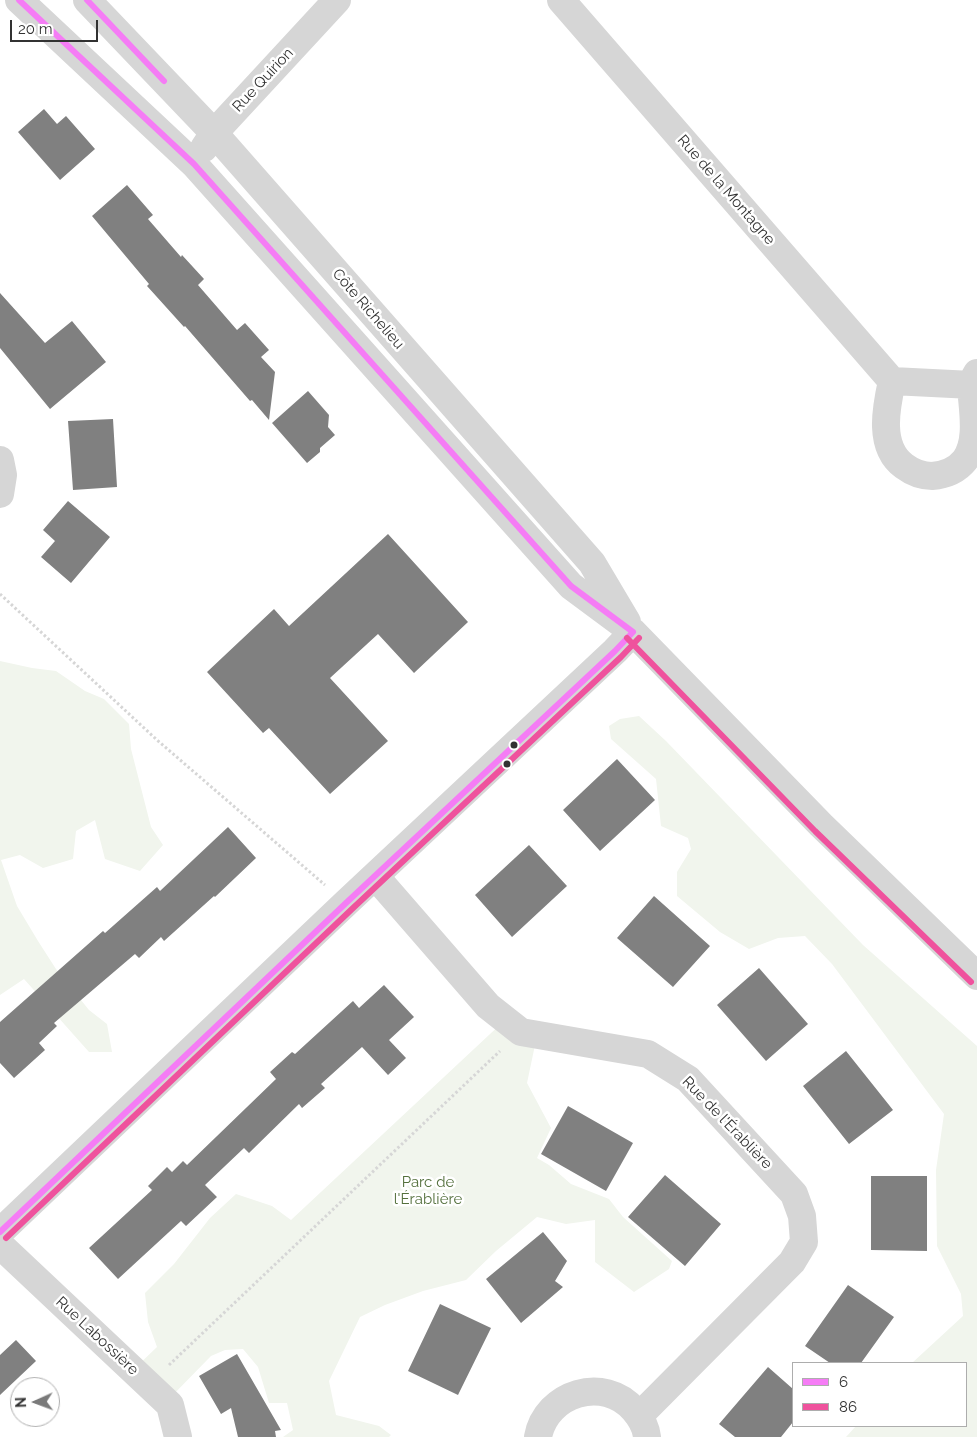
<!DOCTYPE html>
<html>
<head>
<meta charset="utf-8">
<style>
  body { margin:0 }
  #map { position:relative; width:977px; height:1437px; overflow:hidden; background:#fff; font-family:Raleway,sans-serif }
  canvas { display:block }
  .legend { position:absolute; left:792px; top:1362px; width:175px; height:65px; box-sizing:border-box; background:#fff; border:1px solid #adadad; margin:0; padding:6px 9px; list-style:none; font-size:15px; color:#323232 }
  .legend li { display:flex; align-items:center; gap:10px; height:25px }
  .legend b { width:25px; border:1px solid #adadad }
  .north { position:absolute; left:10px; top:1377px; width:50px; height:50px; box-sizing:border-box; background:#fff; border:1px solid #adadad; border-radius:50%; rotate:268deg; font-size:14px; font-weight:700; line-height:20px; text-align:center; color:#323232 }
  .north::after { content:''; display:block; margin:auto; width:18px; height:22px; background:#7a7a7a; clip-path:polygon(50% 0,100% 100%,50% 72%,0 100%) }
  .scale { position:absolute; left:10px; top:20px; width:88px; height:22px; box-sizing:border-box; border:2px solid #323232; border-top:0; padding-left:6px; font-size:15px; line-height:18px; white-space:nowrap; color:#323232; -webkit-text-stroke:4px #fff; paint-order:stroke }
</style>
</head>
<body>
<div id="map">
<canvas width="977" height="1437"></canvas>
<ul class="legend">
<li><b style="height:6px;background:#f57cf5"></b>6</li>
<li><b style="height:6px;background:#ef529d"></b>86</li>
</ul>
<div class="north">N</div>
<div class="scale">20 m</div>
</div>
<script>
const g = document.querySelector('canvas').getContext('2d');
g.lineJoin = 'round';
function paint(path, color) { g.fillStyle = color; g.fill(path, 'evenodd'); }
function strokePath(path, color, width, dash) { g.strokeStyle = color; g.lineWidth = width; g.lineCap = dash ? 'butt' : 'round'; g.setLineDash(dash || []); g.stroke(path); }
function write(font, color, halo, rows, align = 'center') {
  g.font = font + ' Raleway,sans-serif'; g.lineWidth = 5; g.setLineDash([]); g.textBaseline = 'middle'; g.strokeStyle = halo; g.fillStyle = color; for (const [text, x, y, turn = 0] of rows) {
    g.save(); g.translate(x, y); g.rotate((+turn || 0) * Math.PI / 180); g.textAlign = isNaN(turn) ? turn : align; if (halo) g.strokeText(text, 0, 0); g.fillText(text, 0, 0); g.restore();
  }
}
const green = new Path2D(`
  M 0,661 L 32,668 L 56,671 L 85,691 L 104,699 L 129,724 L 131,749 L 151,827 L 163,845 L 140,871 L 105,859 L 95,820 L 76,831 L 73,859 L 43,868 L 20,855 L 1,860 L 17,906 L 38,941 L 56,969 L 89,1010 L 107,1024 L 112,1052 L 89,1052 L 24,979 L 0,995 Z
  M 639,716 L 666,741 L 863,945 L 977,1046 L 977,1437 L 846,1437 L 856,1426 L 966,1426 L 966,1363 L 912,1363 L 963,1316 L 961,1294 L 937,1246 L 936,1170 L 944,1114 L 832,964 L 805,936 L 778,938 L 749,949 L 720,932 L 677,896 L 677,872 L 691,849 L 688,838 L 661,826 L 656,779 L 611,739 L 609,726 L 620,719 Z
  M 505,1020 L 535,1045 L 527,1083 L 551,1128 L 537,1158 L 549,1165 L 571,1184 L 609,1199 L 623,1217 L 672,1261 L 669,1269 L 634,1292 L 595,1262 L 595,1220 L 566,1224 L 537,1217 L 496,1251 L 466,1280 L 423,1291 L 385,1305 L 360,1317 L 329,1381 L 336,1415 L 379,1426 L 391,1435 L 389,1437 L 283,1437 L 293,1430 L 287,1403 L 269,1403 L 258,1367 L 243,1349 L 225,1350 L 211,1356 L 168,1400 L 133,1370 L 157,1347 L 148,1322 L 145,1293 L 174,1264 L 210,1218 L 236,1194 L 272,1206 L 291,1220 Z`);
const building = new Path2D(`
  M 44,109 L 57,124 L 66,116 L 95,149 L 60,180 L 18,132 Z
  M 127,185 L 153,215 L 148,219 L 181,257 L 182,255 L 204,279 L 198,285 L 237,330 L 245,323 L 269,350 L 261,357 L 275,372 L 269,420 L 252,400 L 250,401 L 185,326 L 184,327 L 147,286 L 149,284 L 92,216 Z
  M 0,293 L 45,343 L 72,321 L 106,362 L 50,409 L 0,348 Z
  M 308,391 L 329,415 L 328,427 L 335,435 L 320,448 L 320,452 L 307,463 L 272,423 Z
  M 113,419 L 117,487 L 73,490 L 68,421 Z
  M 68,501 L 110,537 L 71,583 L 41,557 L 55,541 L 43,530 Z
  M 388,534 L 468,622 L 414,673 L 378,634 L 330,678 L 388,741 L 330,794 L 269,728 L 263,733 L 207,672 L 274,609 L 289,626 Z
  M 617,759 L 655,800 L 600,851 L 563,810 Z
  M 228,827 L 256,858 L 215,897 L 214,896 L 164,941 L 161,937 L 139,958 L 135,954 L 54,1023 L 57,1026 L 39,1043 L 45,1050 L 14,1078 L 0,1063 L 0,1022 L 103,931 L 105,933 L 157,887 L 160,891 Z
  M 529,845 L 567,886 L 512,937 L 475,895 Z
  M 654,896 L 710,946 L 673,987 L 617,938 Z
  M 759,968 L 808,1024 L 766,1061 L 717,1005 Z
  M 384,985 L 414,1017 L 389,1040 L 406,1058 L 388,1075 L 362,1047 L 321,1084 L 325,1088 L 302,1108 L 299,1104 L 249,1153 L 244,1148 L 205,1185 L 217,1197 L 186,1226 L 181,1221 L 118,1279 L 89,1248 L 152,1190 L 148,1186 L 167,1167 L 172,1172 L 183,1161 L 187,1165 L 276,1079 L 270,1072 L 292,1052 L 295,1054 L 353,1001 L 359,1008 Z
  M 846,1051 L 893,1110 L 849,1144 L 803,1086 Z
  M 568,1106 L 633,1143 L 606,1191 L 541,1154 Z
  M 665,1175 L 721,1224 L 685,1266 L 628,1217 Z
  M 871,1176 L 927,1176 L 927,1251 L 871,1250 Z
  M 543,1232 L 567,1261 L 555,1281 L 563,1287 L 521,1323 L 486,1279 Z
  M 848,1285 L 894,1317 L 861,1363 L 830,1363 L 805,1346 Z
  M 440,1304 L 491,1328 L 458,1395 L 408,1371 Z
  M 16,1340 L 36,1361 L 0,1395 L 0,1355 Z
  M 237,1354 L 281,1430 L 275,1431 L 276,1437 L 238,1437 L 231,1408 L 221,1414 L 199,1376 Z
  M 768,1367 L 793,1389 L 793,1422 L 781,1437 L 735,1437 L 719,1424 Z`);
const path = new Path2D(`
  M 0,594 L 157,740 L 325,885
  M 169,1365 L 500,1051`);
const minor = new Path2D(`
  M 19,0 L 194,164 L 571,586 L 633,632 L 821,825 L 977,976
  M 87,0 L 214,133 L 592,563 L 627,622
  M 561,0 L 892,381 L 972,385
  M 204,148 L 214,133 L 337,0
  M 892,381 C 886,408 878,447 904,466 C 912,472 921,476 932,476 C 945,475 957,470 965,460 C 977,443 974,419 972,398 C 972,394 971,388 972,383 C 973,380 975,376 977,373
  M 0,460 L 3,475 L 0,494
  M 375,876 L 488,1006 L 521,1032 L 648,1054 L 688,1079 L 794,1194 L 802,1216 L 804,1242 L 792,1262 L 639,1416
  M 0,1232 L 346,903 L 615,651 L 633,632
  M 0,1245 L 170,1405 L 178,1437
  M 538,1437 C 546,1393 604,1375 634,1410 C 640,1417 646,1427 647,1437`);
const bus1 = new Path2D(`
  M 19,0 L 194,164 L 571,586 L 633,632
  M 87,0 L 164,81
  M 0,1232 L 346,903 L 615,651 L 633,632`);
const bus2 = new Path2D(`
  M 627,638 L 815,831 L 971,982
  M 6,1238 L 352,909 L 621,657 L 639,638`);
const markers = [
  [514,745,4.5,"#323232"],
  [507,764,4.5,"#323232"]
];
const streetNames = [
  ["Rue Quirion",263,80,-47],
  ["Rue de la Montagne",726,190,49],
  ["Côte Richelieu",368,309,49],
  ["Rue de l'Érablière",727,1123,46],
  ["Rue Labossière",97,1336,43]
];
const parkNames = [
  ["Parc de",428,1182],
  ["l'Érablière",428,1199]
];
paint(green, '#f1f5ed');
paint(building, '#808080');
strokePath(path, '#d6d6d6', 3, [2.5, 2.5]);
strokePath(minor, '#d6d6d6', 28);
strokePath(bus1, '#f57cf5', 6);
strokePath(bus2, '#ef529d', 6);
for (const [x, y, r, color] of markers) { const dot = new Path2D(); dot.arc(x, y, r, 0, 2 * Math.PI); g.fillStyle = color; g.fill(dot); strokePath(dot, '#fff', 2); }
write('15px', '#323232', '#fff', streetNames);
write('15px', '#54703d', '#fff', parkNames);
</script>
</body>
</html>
